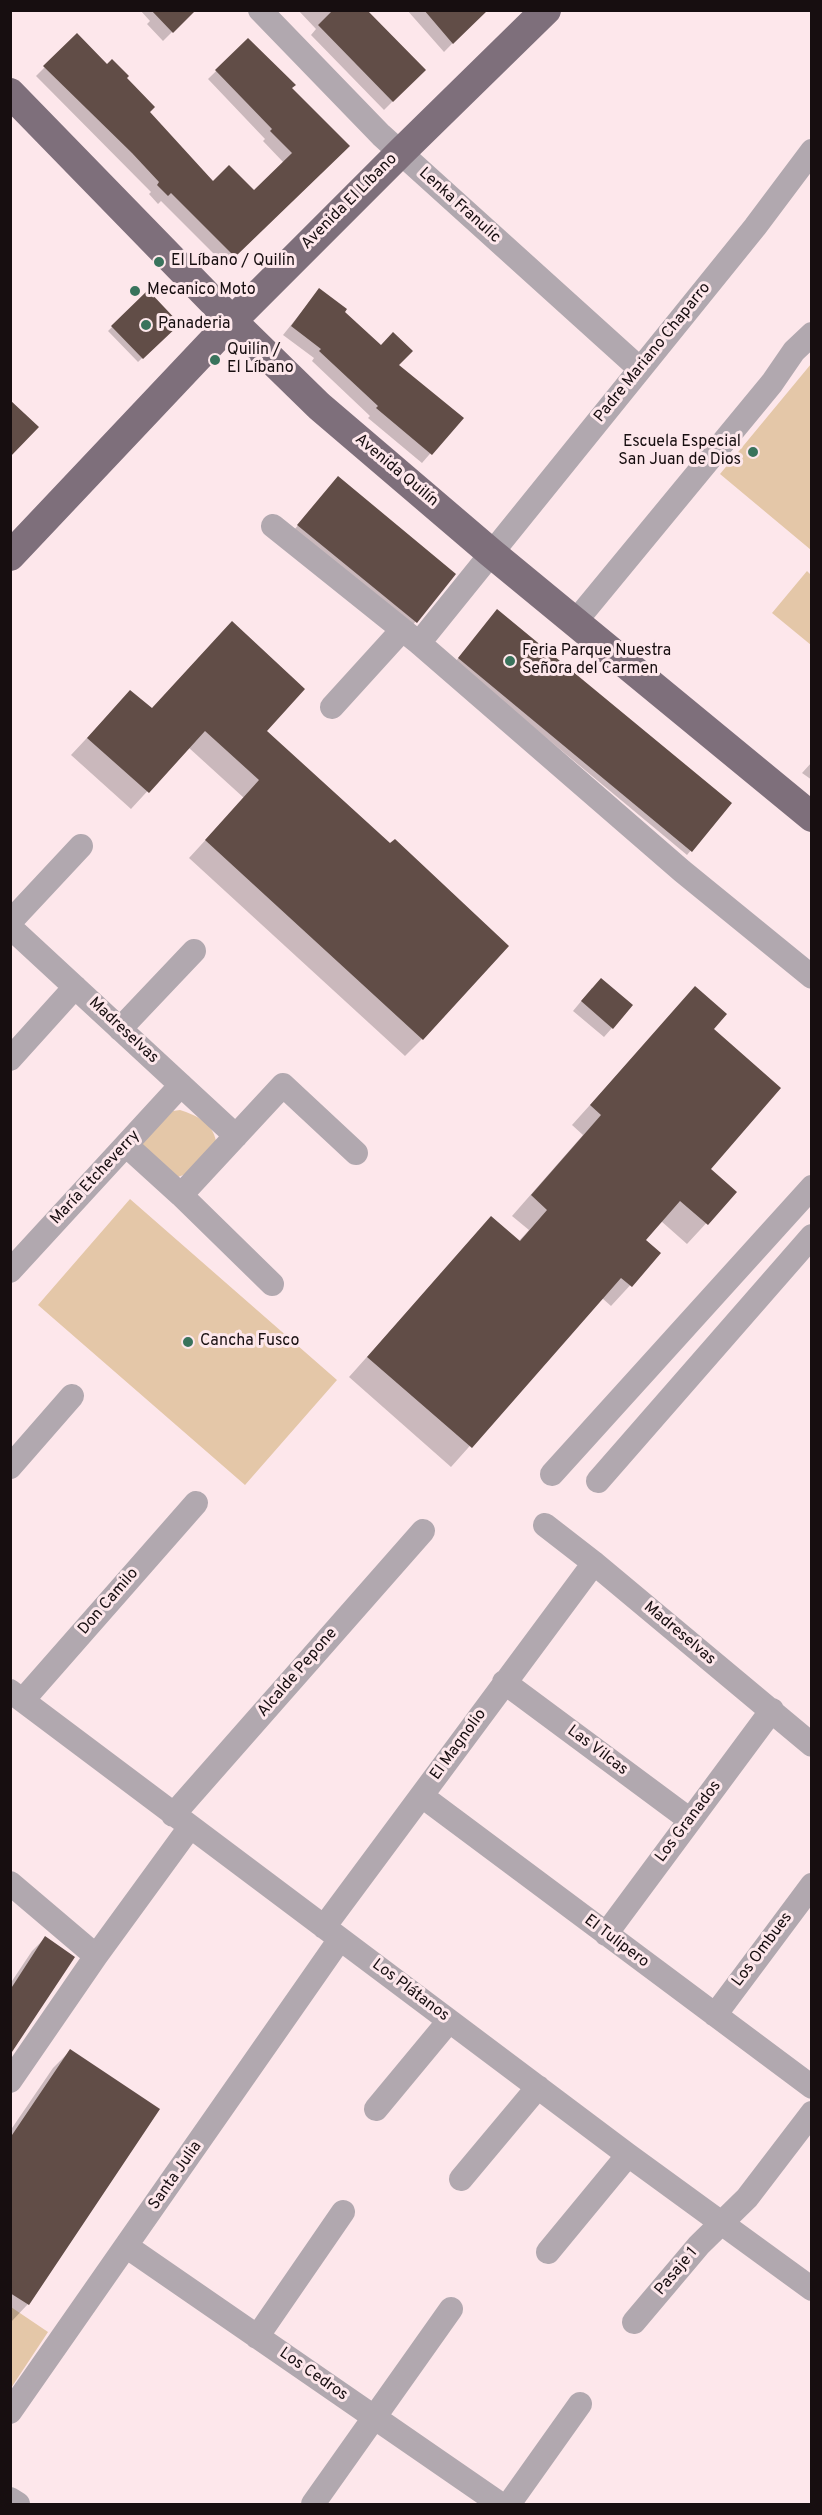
<!DOCTYPE html>
<html>
<head>
<meta charset="utf-8">
<style>
  body { margin:0 }
  #map { position:relative; width:822px; height:2515px; overflow:hidden; background:#fde7eb; font-family:Overpass,sans-serif }
  canvas { display:block }
  .frame { position:absolute; inset:0; border:12px solid #170e10; pointer-events:none }
</style>
</head>
<body>
<div id="map">
<canvas width="822" height="2515"></canvas>
<div class="frame"></div>
</div>
<script>
const g = document.querySelector('canvas').getContext('2d');
g.lineJoin = 'round';
function paint(path, color) { g.fillStyle = color; g.fill(path, 'evenodd'); }
function strokePath(path, color, width, dash) { g.strokeStyle = color; g.lineWidth = width; g.lineCap = dash ? 'butt' : 'round'; g.setLineDash(dash || []); g.stroke(path); }
function write(font, color, halo, rows, align = 'center') {
  g.font = font + ' Overpass,sans-serif'; g.lineWidth = 6; g.setLineDash([]); g.textBaseline = 'middle'; g.strokeStyle = halo; g.fillStyle = color; for (const [text, x, y, turn = 0] of rows) {
    g.save(); g.translate(x, y); g.rotate((+turn || 0) * Math.PI / 180); g.textAlign = isNaN(turn) ? turn : align; if (halo) g.strokeText(text, 0, 0); g.fillText(text, 0, 0); g.restore();
  }
}
const green = new Path2D(`
  M 811,364 L 811,550 L 720,474 Z
  M 807,571 L 811,575 L 811,645 L 772,613 Z
  M 180,1110 C 196,1115 213,1123 216,1141 L 186,1174 L 178,1177 L 141,1150 L 142,1142 L 173,1111 Z
  M 130,1199 L 337,1380 L 245,1485 L 38,1305 Z
  M 11,2307 L 48,2332 L 11,2388 Z`);
const shadow = new Path2D(`
  M 140,10 L 194,10 L 163,41 L 147,24 L 150,21 Z
  M 298,10 L 366,10 L 424,70 L 384,110 L 311,35 L 316,29 Z
  M 407,10 L 485,10 L 444,52 Z
  M 77,35 L 107,66 L 124,78 L 148,112 L 213,183 L 254,192 L 284,163 L 263,141 L 265,139 L 208,79 L 248,40 L 290,88 L 347,146 L 225,265 L 161,201 L 158,204 L 149,194 L 151,192 L 36,76 Z
  M 319,290 L 397,366 L 461,418 L 422,463 L 368,418 L 370,416 L 312,361 L 314,358 L 283,335 Z
  M 148,292 L 178,324 L 138,362 L 108,331 Z
  M 334,482 L 454,574 L 412,626 L 294,530 Z
  M 494,615 L 730,803 L 687,855 L 455,662 Z
  M 114,709 L 151,710 L 265,731 L 422,1039 L 405,1056 L 189,858 L 244,798 L 188,747 L 131,809 L 71,755 Z
  M 812,762 L 812,780 L 802,773 Z
  M 592,988 L 612,1028 L 604,1037 L 573,1011 Z
  M 695,988 L 711,1029 L 709,1169 L 735,1192 L 687,1244 L 661,1221 L 644,1240 L 659,1254 L 611,1306 L 602,1298 L 451,1467 L 349,1377 L 491,1218 L 518,1242 L 529,1230 L 512,1216 L 583,1135 L 572,1125 Z
  M 45,1938 L 10,2052 L 10,1984 L 32,1951 Z
  M 70,2051 L 158,2110 L 28,2304 L 11,2322 L 10,2131 L 53,2068 Z`);
const building = new Path2D(`
  M 151,10 L 196,10 L 173,33 Z
  M 333,10 L 367,10 L 426,70 L 393,102 L 318,25 Z
  M 424,10 L 488,10 L 453,44 Z
  M 77,33 L 107,64 L 112,59 L 129,76 L 127,78 L 155,107 L 150,112 L 213,181 L 229,165 L 254,190 L 292,153 L 270,131 L 272,129 L 215,70 L 248,38 L 296,85 L 292,88 L 350,146 L 235,257 L 171,193 L 168,196 L 157,185 L 159,182 L 132,153 L 43,66 Z
  M 319,288 L 347,309 L 345,312 L 381,345 L 393,332 L 413,351 L 399,365 L 464,418 L 432,455 L 376,408 L 378,406 L 319,351 L 321,349 L 291,326 Z
  M 148,290 L 180,324 L 143,359 L 111,326 Z
  M 10,400 L 39,427 L 10,457 Z
  M 338,476 L 456,574 L 417,623 L 297,525 Z
  M 497,609 L 732,803 L 692,852 L 458,658 Z
  M 232,621 L 305,689 L 267,731 L 390,843 L 395,839 L 509,946 L 423,1040 L 205,840 L 259,780 L 205,731 L 149,793 L 87,738 L 130,690 L 152,708 Z
  M 601,978 L 633,1005 L 613,1029 L 581,1001 Z
  M 695,986 L 727,1014 L 714,1029 L 781,1088 L 711,1169 L 737,1192 L 708,1225 L 680,1201 L 646,1240 L 661,1253 L 632,1287 L 621,1278 L 472,1448 L 367,1357 L 491,1216 L 520,1241 L 547,1210 L 531,1195 L 601,1115 L 590,1105 Z
  M 45,1936 L 75,1957 L 10,2055 L 10,1990 Z
  M 70,2049 L 160,2109 L 29,2305 L 10,2293 L 10,2138 Z`);
const minor = new Path2D(`
  M 260,10 L 381,135 L 640,369
  M 273,526 L 419,643 L 682,871 L 812,977
  M 575,622 L 772,383 L 794,351 L 812,334
  M 419,643 L 755,227 L 812,151
  M 332,707 L 402,630
  M 10,922 L 81,846
  M 10,927 L 236,1136
  M 120,1029 L 194,951
  M 10,1059 L 75,987
  M 126,1145 L 181,1195 L 272,1284
  M 181,1195 L 283,1085 L 356,1153
  M 10,1271 L 181,1085
  M 10,1467 L 72,1396
  M 552,1474 L 812,1187
  M 598,1481 L 812,1236
  M 545,1525 L 594,1563 L 812,1745
  M 504,1682 L 690,1820
  M 10,1691 L 628,2155 L 812,2289
  M 23,1700 L 196,1503
  M 422,1796 L 812,2087
  M 173,1815 L 423,1531
  M 10,1883 L 96,1956
  M 324,1927 L 594,1563
  M 606,1934 L 772,1710
  M 715,2015 L 812,1885
  M 10,2081 L 96,1956 L 190,1827
  M 376,2109 L 449,2021
  M 461,2179 L 538,2087
  M 126,2246 L 500,2504
  M 548,2252 L 628,2155
  M 634,2322 L 699,2245 L 747,2198 L 812,2113
  M 257,2337 L 343,2212
  M 10,2412 L 340,1939
  M 10,2499 L 18,2504
  M 313,2504 L 451,2309
  M 509,2504 L 580,2404`);
const major = new Path2D(`
  M 10,93 L 232,321 L 319,406 L 490,552 L 812,817
  M 10,556 L 232,321 L 400,153 L 546,10`);
const markers = [
  [159,262,6,"#39735c"],
  [135,291,6,"#39735c"],
  [146,325,6,"#39735c"],
  [215,360,6,"#39735c"],
  [753,452,6,"#39735c"],
  [510,661,6,"#39735c"],
  [188,1342,6,"#39735c"]
];
const streetNames = [
  ["Avenida El Líbano",350,202,-45],
  ["Lenka Franulic",459,206,42],
  ["Padre Mariano Chaparro",653,353,-51],
  ["Avenida Quilín",396,471,40],
  ["Madreselvas",123,1031,43],
  ["María Etcheverry",96,1178,-47],
  ["Don Camilo",109,1602,-49],
  ["Madreselvas",679,1634,40],
  ["Alcalde Pepone",298,1673,-49],
  ["El Magnolio",459,1745,-54],
  ["Las Vilcas",597,1751,37],
  ["Los Granados",689,1822,-53],
  ["El Tulipero",616,1942,37],
  ["Los Ombues",763,1950,-53],
  ["Los Plátanos",410,1991,37],
  ["Santa Julia",176,2176,-55],
  ["Pasaje 1",677,2272,-50],
  ["Los Cedros",313,2375,35]
];
const poiNames = [
  ["El Líbano / Quilin",171,262],
  ["Mecanico Moto",147,291],
  ["Panaderia",158,325],
  ["Quilin /",227,351],
  ["El Líbano",227,369],
  ["Escuela Especial",741,443,"right"],
  ["San Juan de Dios",741,461,"right"],
  ["Feria Parque Nuestra",522,652],
  ["Señora del Carmen",522,670],
  ["Cancha Fusco",200,1342]
];
paint(green, '#e4c7a8');
paint(shadow, '#0003');
paint(building, '#614d47');
strokePath(minor, '#b1a8af', 24);
strokePath(major, '#7e6f7b', 30);
for (const [x, y, r, color] of markers) { const dot = new Path2D(); dot.arc(x, y, r, 0, 2 * Math.PI); g.fillStyle = color; g.fill(dot); strokePath(dot, '#fde7eb', 2); }
write('16px', '#170e10', '#fde7eb', streetNames);
write('16px', '#170e10', '#fde7eb', poiNames, 'left');
</script>
</body>
</html>
